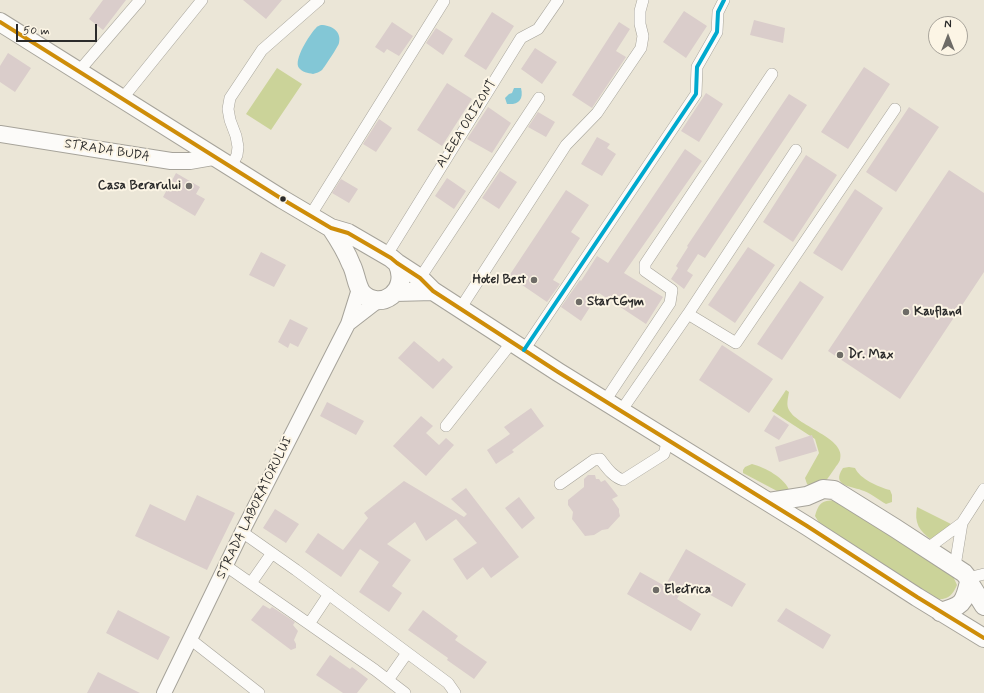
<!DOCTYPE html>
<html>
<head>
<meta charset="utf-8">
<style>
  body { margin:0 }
  #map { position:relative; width:984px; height:693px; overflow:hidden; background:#ebe6d7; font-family:Mynerve,sans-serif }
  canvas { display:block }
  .north { position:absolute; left:928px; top:16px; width:40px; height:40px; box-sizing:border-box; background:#fcf5e5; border:1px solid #a8a49b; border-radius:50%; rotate:0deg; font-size:11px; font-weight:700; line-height:16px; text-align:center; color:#2b2b2b }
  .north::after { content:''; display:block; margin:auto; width:14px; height:18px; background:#6e6c67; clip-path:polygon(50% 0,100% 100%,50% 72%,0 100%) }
  .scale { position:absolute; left:16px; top:24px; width:81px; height:18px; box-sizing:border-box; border:2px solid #2b2b2b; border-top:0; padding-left:5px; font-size:12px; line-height:14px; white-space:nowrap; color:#2b2b2b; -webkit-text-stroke:3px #fcf5e5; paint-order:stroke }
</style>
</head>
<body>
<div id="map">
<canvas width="984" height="693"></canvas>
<div class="north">N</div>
<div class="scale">50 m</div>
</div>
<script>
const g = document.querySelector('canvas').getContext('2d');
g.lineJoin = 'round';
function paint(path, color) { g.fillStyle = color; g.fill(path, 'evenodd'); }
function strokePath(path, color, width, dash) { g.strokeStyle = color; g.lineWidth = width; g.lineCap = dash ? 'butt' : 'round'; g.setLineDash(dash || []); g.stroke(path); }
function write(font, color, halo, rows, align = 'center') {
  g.font = font + ' Mynerve,sans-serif'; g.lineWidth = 4; g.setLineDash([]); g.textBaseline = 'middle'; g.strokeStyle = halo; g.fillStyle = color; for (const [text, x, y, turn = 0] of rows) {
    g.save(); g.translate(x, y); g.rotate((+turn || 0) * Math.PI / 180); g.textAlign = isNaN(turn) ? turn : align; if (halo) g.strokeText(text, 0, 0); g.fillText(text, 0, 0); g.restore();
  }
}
const green = new Path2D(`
  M 277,68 L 302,84 L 271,130 L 246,114 Z
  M 786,390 L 789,392 C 788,398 786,405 789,410 C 798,427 847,438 840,460 C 839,463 836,466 835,468 C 828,478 825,484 814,490 L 807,484 L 805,478 L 819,453 L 815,439 L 772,411 Z
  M 752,464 C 764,467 786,478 790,492 L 779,492 L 743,473 L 743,470 L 745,467 Z
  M 849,467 L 855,468 C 860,479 878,487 890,490 L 892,495 L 892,502 L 886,504 C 879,500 872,494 864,491 C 853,486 830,487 843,468 Z
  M 835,500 L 952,574 L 957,585 C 952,596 948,600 936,599 L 821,526 L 815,516 C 819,503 821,501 835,500 Z
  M 917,507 L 951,524 L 946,531 L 932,540 C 919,531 914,523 917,507 Z`);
const water = new Path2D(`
  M 321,25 C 331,25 342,31 339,43 C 339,45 324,68 322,70 C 320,72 316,73 313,74 C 308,73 302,72 299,68 C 293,60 310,34 316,28 C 317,26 319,26 321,25 Z
  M 514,88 L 521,88 C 524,100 518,105 507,104 L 505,98 L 509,94 L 512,93 Z`);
const building = new Path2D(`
  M 103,0 L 126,0 L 103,30 L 89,19 Z
  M 243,0 L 282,0 L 266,19 Z
  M 684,11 L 707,26 L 686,58 L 663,42 Z
  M 492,12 L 514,26 L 486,70 L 464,56 Z
  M 754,20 L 785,28 L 783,43 L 750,35 Z
  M 392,22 L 413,36 L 399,56 L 387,49 L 384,53 L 375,47 Z
  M 619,22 L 630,29 L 616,51 L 626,57 L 592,108 L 572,95 Z
  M 436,28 L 453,39 L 443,55 L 426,43 Z
  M 535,48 L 557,62 L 542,84 L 521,69 Z
  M 8,53 L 31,68 L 15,92 L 0,82 L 0,66 Z
  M 864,67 L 890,84 L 848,149 L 821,132 Z
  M 447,83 L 472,99 L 442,146 L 417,130 Z
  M 706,93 L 723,104 L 699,142 L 681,131 Z
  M 789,94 L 807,105 L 705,258 L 698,254 L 687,271 L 693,275 L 684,289 L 671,279 L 678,268 L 676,266 L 688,247 L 687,246 Z
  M 488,107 L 511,123 L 492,153 L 467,139 Z
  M 909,107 L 939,127 L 896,192 L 866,172 Z
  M 538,112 L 555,122 L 546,137 L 528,127 Z
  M 379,119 L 392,128 L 376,152 L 363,144 Z
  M 597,137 L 610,144 L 607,148 L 616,154 L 602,176 L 581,164 Z
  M 685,149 L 702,161 L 624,273 L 663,297 L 646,324 L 599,293 L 581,321 L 561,307 L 580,280 L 581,281 L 597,256 L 608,263 Z
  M 806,155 L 837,175 L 793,242 L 763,222 Z
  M 949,170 L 984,193 L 984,272 L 900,399 L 828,351 Z
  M 500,171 L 517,182 L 499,209 L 482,198 Z
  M 176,173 L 200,187 L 196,194 L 205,199 L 195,216 L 163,197 Z
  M 447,178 L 466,191 L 454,209 L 435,196 Z
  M 341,179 L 358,189 L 349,203 L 332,193 Z
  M 855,189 L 883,208 L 842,271 L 813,253 Z
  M 566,190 L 589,205 L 571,232 L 580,238 L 553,280 L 560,284 L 547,302 L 509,276 Z
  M 748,247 L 775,265 L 735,323 L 708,305 Z
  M 261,252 L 286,265 L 274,287 L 249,275 Z
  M 800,281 L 824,297 L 782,360 L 757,344 Z
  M 290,319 L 308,328 L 298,347 L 290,343 L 288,348 L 278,342 Z
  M 414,341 L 439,362 L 443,358 L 453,367 L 433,389 L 398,358 Z
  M 722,345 L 773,379 L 749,413 L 699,380 Z
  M 327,402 L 364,421 L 356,435 L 320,416 Z
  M 531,408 L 544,426 L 512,450 L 514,452 L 496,464 L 487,450 L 510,434 L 504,427 Z
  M 774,415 L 789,425 L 779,440 L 764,431 Z
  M 421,416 L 433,426 L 426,433 L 439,445 L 446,438 L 454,445 L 426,476 L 393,446 Z
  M 812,435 L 817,451 L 779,462 L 775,447 Z
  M 588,475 L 595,475 L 596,479 L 599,479 L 601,482 L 605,480 L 618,496 L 612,499 L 619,509 L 619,512 L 620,516 L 608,529 L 602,530 L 594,535 L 585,536 L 572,519 L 573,512 L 568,505 L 568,500 L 584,487 L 584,479 Z
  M 404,481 L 464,517 L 467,514 L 451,499 L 466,488 L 519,557 L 491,578 L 483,567 L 467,580 L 453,559 L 477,543 L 456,519 L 426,541 L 415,522 L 387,544 L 411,560 L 392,586 L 402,593 L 389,612 L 359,592 L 379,562 L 360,549 L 341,577 L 305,552 L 318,533 L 343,550 L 368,518 L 364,513 Z
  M 197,495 L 235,513 L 207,570 L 135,536 L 150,504 L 185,521 Z
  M 519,497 L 535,518 L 522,529 L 505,508 Z
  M 275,509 L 299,524 L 286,543 L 263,528 Z
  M 686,549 L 746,584 L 732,607 L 687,582 L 677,599 L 701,614 L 691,631 L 627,594 L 640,572 L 665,586 Z
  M 263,605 L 270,609 L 272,607 L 295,622 L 293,625 L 298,631 L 294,640 L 296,644 L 296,648 L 291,650 L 251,620 Z
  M 786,608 L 831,635 L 823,649 L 777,621 Z
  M 118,610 L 170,637 L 158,660 L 106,633 Z
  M 423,610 L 458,636 L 455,640 L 487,662 L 474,679 L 447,660 L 448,658 L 408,630 Z
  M 330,655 L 350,669 L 352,667 L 368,679 L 357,693 L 343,693 L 316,675 Z
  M 98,672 L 140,693 L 87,693 Z`);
const minor = new Path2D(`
  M 79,71 L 140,0
  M 122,99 L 202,0
  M 231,167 L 237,155 L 238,147 L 236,136 L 230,120 L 228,109 L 230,98 L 262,50 L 319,0
  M 310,216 L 444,1
  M 386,256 L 521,38 L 538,29 L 558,0
  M 420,278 L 539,98
  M 460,309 L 566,145 L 597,113 L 641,48 L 643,36 L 640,24 L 640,11 L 643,0
  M 688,314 L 796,150
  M 524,350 L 696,94 L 697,67 L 717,32 L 718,12 L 724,0
  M 605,401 L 670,303 L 672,290 L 645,271 L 645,264 L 772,74
  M 621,411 L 688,314 L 736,343 L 895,109
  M 446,426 L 512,342
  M 560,484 L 594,460 L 600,459 C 607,468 613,477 623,480 L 664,454 L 668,440
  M 962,523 L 984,489
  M 242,532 L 296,570 L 448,683 L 455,693
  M 928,548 L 962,523 L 955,566
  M 226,566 L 375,670 L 405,693
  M 968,578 L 984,574
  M 251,583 L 272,553
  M 309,624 L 329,594
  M 190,639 L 259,693
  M 388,680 L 407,653`);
const tertiary = new Path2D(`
  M 348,324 L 379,300
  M 164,693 L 242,532 L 348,324 L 359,289`);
const secondary = new Path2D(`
  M 0,134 L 171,161 L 190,161 L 213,157`);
const primary = new Path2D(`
  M 0,22 L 282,199 L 331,228 L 348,233 L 391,258 L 397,263 L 420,278 L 433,291 L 558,372 L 807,526 L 917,597 L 984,638
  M 331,228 C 339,240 346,251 351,264 C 356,273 356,285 362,293 C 380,312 411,291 397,263
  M 395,292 L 433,291
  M 769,502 L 807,496 L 823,489 L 834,490 L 895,528 L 964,573 L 968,578 L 969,582 L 984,606
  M 940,612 C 962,606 964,604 969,582`);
const bus1 = new Path2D(`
  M 0,22 L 282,199 L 331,228 L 348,233 L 391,258 L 397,263 L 420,278 L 433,291 L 558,372 L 807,526 L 917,597 L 984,638`);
const bus2 = new Path2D(`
  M 524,350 L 696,94 L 697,67 L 717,32 L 718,12 L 724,0`);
const markers = [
  [189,186,4,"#6e6c67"],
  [283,199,3.5,"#2b2b2b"],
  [534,280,4,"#6e6c67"],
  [579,302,4,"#6e6c67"],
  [906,312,4,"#6e6c67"],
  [840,355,4,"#6e6c67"],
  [656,590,4,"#6e6c67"]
];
const streetNames = [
  ["ALEEA ORIZONT",467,124,-58],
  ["STRADA BUDA",107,151,9],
  ["STRADA LABORATORULUI",255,508,-64]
];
const poiNames = [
  ["Casa Berarului",181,186,"right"],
  ["Hotel Best",526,280,"right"],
  ["StartGym",587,302],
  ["Kaufland",914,312],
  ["Dr. Max",848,355],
  ["Electrica",664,590]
];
paint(green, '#cbd399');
paint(water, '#83c7d6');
paint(building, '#dacdcb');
strokePath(minor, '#a6a39a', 12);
strokePath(tertiary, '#a6a39a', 16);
strokePath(secondary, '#a6a39a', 18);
strokePath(primary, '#a6a39a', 20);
strokePath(minor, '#fcfbf9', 11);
strokePath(tertiary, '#fcfbf9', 14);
strokePath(secondary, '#fcfbf9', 16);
strokePath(primary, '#fcfbf9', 18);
strokePath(bus1, '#ce8d09', 4);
strokePath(bus2, '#00a9ce', 4);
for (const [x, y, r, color] of markers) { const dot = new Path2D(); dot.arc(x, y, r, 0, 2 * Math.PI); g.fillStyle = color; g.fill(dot); strokePath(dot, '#fcf5e5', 1.5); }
write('13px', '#2b2b2b', '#fcf5e5', streetNames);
write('bold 13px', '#2b2b2b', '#fcf5e5', poiNames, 'left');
</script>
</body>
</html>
